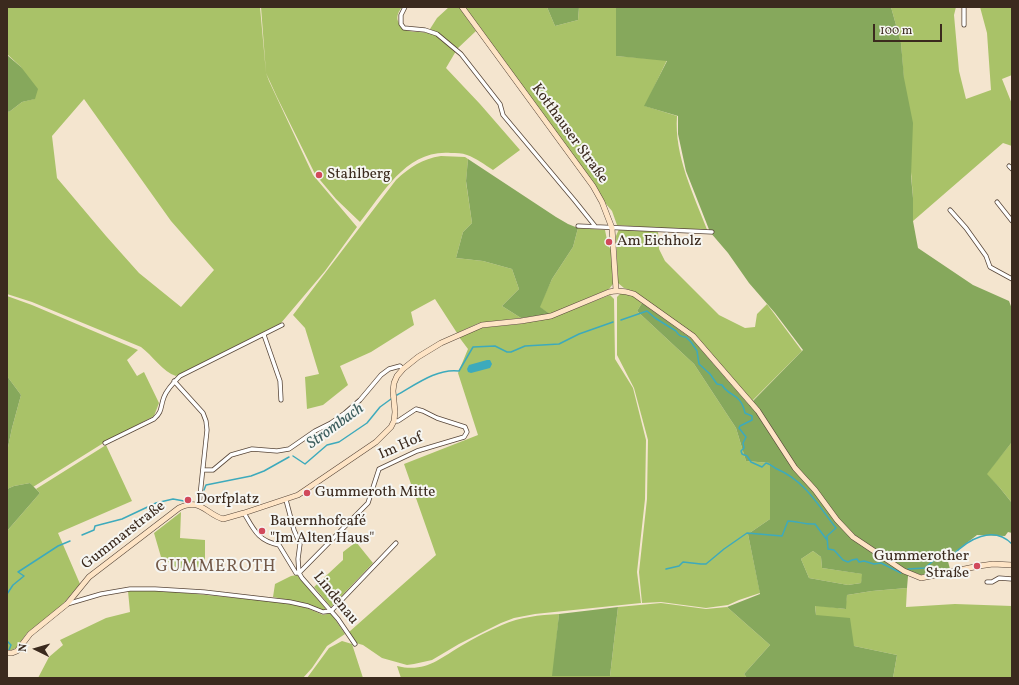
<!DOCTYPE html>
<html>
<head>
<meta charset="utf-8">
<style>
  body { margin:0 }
  #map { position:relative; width:1019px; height:685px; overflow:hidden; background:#f4e5cf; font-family:Vollkorn,serif }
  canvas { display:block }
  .frame { position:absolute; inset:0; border:8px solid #3b2a1e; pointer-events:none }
  .north { position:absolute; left:16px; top:629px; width:40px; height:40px; -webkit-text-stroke:3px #f6f6f2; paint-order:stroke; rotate:275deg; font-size:11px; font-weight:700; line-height:16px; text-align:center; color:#3b2a1e }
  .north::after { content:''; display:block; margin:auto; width:14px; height:18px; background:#3b2a1e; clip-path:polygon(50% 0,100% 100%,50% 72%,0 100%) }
  .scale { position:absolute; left:873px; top:24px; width:69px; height:18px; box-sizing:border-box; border:2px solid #3b2a1e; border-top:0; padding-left:5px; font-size:12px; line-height:14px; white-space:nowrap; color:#3b2a1e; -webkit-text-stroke:3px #f6f6f2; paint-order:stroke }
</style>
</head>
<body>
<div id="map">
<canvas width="1019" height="685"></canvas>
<div class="frame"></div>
<div class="north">N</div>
<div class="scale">100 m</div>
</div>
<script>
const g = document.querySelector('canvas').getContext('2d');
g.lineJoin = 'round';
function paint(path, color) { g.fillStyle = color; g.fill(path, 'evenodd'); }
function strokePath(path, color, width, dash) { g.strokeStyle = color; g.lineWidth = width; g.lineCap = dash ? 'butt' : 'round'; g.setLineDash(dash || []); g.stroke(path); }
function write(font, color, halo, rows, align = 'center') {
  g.font = font + ' Vollkorn,serif'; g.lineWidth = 4; g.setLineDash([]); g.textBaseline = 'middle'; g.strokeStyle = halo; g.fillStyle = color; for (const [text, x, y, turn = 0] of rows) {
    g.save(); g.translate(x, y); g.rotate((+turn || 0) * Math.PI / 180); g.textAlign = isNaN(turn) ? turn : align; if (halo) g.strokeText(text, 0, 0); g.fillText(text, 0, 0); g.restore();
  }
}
const green = new Path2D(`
  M 7,7 L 260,7 L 266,73 L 269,81 L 313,175 L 357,227 L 325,271 L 281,323 L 176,376 C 163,372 152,355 141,347 L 32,302 L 7,294 L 7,111 L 9,112 L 22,102 L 34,99 L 21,67 L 7,54 ZM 84,99 L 171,221 L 214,270 L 181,307 L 139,273 L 106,236 L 57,178 L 52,136 Z
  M 261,7 L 402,7 C 399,11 396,16 398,21 C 402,36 422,30 434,34 C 442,37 449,46 456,51 L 446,68 L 480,104 L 520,150 L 493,170 C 485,165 476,158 467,155 C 462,153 456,153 451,153 C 407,149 384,192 360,222 L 336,199 L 315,174 L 277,97 L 266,73 Z
  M 449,7 L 459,7 L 476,31 L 457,49 L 438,33 L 430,29 L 437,18 Z
  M 465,7 L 547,7 L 555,26 L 578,20 L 579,7 L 616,7 L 616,56 L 667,60 L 645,106 L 677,116 C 674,156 694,195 708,232 L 617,225 L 612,211 L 606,204 L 594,184 Z
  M 891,7 L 956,7 L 954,15 L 959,71 L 966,99 L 991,90 L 987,33 L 980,7 L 1012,7 L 1012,75 L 1002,79 L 1012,104 L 1012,146 L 1003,143 L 913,221 L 913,198 L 901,43 Z
  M 441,156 L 465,157 L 468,159 L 466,182 L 472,223 L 463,232 L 456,258 L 483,261 L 512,269 L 519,289 L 502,306 L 521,318 L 479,323 L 457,333 L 435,299 L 411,312 L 414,325 L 371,352 L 340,366 L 348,385 L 323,405 L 307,409 L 305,377 L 319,374 L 305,328 L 293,315 L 396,180 C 410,167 422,159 441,156 Z
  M 578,228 L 605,230 L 608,245 L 611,250 L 613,284 L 609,289 L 550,314 L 539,307 L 552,279 L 573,247 Z
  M 619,229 L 658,231 L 659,249 L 665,261 L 719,315 L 745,328 L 755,327 L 757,314 L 767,304 L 802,351 L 752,401 L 694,335 L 635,292 L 624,288 L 618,283 L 616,236 Z
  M 621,293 L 632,295 L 642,303 L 637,311 L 694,364 L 736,428 L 746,461 L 770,463 L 770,519 L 748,534 L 760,593 L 739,600 L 728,605 L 706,608 L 661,602 L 642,603 L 639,572 L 647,499 L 648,440 L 634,388 L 617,355 L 617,297 Z
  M 610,295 L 614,299 L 615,359 L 633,388 L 646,440 L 645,499 L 637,572 L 641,603 L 535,614 L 514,618 L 501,623 L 459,644 L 432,660 L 414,664 L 407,665 L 382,658 L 363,645 L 356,643 L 349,632 L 436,555 L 404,464 L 478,435 L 458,373 L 468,349 L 459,337 L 479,328 L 520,324 L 551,318 Z
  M 7,296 L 32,305 L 138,350 L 127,360 L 137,376 L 144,372 L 159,403 L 154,416 L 105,442 L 33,487 L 30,483 L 14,486 L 7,489 L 7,452 L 12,428 L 21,395 L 7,376 Z
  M 1012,442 L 1012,503 L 1000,488 L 986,474 Z
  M 106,445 L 132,501 L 58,533 L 80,584 L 62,605 L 27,633 L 16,648 L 9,651 L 7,650 L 7,531 L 40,493 L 36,489 Z
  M 181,512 L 180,538 L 205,540 L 205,567 L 177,568 L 161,557 L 154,533 Z
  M 356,542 L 373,563 L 331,607 L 314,587 L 343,560 L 343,552 Z
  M 813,551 L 821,557 L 822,568 L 863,574 L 861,583 L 848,585 L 809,578 L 801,559 Z
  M 297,575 L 325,608 L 325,610 L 323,611 L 307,604 L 273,597 L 275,584 L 291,576 Z
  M 907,588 L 906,607 L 955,604 L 1012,606 L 1012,678 L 893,678 L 897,655 L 854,646 L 816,615 L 815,605 L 845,609 L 847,595 L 872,591 Z
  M 155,590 L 289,603 L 307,608 L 323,615 L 331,613 L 345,634 L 327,646 L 312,668 L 303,678 L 38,678 L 49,657 L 63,645 L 60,640 L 106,618 L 130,612 L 128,591 Z
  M 661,603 L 706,609 L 727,607 L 770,645 L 744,674 L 747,678 L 401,678 L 397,666 C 425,673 439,659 461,646 C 474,638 488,631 502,625 C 520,617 539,615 559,614 L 553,676 L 610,676 L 618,607 Z
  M 342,641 L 352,644 L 363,678 L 307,678 L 329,648 Z`);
const forest = new Path2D(`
  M 547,7 L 579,7 L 578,20 L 555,26 Z
  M 616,7 L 891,7 L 901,43 L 904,78 L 913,123 L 911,176 L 913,198 L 913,221 L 918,248 L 973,285 L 1009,301 L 1012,309 L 1012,442 L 987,474 L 1000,488 L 1012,503 L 1012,533 L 1008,532 L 1005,536 L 977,535 L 955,552 L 946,554 L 950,569 L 921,575 L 913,572 L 908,576 L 907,588 L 872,591 L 847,595 L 846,609 L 815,606 L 816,615 L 850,618 L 854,646 L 897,655 L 893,678 L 747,678 L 744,674 L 770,645 L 727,607 L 760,594 L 748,534 L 770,519 L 770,463 L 746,461 L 736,428 L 694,364 L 637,311 L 642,303 L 692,339 L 749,405 L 803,350 L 775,313 L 749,283 L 728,253 L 710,232 L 686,171 L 678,134 L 678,116 L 644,106 L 667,61 L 616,56 ZM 813,551 L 821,557 L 822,568 L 862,574 L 861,583 L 848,585 L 809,578 L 801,559 Z
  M 7,55 L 21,67 L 38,89 L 35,99 L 22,102 L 9,112 L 7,111 Z
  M 468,159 L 556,217 L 568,224 L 578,228 L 573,247 L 552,279 L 540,307 L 550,314 L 521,318 L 502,306 L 519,289 L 512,269 L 483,261 L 456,258 L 463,232 L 472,223 L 466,181 Z
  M 7,376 L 21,395 L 12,428 L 7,452 Z
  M 30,483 L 40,493 L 7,531 L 7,489 L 14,486 Z
  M 618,607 L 610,676 L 552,676 L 559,614 Z`);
const water = new Path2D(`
  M 487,360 L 490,360 L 492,364 L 490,368 L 471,373 L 468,372 L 467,369 L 469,365 Z`);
const stream = new Path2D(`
  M 621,320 L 647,311 L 655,318 L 676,331 C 678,335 682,337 686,337 L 691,342 L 697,351 L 699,364 L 710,374 L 717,384 L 722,385 C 729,397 741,393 745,413 L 752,416 L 752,420 L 740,426 L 739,428 L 746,437 L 743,443 L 744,448 L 741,451 L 742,454 L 747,456 L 751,462 L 762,467 L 766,463 C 771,464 773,467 777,469 C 805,481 818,505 836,528 L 827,536 L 828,549 L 834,550 L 843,560 L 848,562 L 852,560 L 857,559 L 859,562 L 864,561 L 874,564 L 881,563 L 901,573
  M 397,395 C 415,385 437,368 459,371 L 473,347 L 495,346 L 507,352 L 511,352 L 525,346 L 559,344 L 579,334 L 613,322
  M 293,456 L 305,464 L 327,445 L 339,442 L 367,423 L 380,407 L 391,399
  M 204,490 L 206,485 L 251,476 L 264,471 L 289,457
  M 82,535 L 94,530 L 95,526 L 122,519 L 156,503 L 173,499 L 184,501
  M 666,569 L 679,566 L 683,562 L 701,564 L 706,564 L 724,549 L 747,533 L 782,536 L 788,521 C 798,521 805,525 815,524 L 827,540
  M 908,569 L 925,568 L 933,561 L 945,552 L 948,555 L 952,556 C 968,539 993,525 1012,544
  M 7,594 L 13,585 L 24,576 L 18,572 L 58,546 L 70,541
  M 7,641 L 11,645 L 9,650`);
const street = new Path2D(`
  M 405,7 L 401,15 L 401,24 L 404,28 L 425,30 L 437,34 L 461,54 L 500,104 L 503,115 L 575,201 L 595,226
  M 964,7 L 964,25
  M 1009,166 L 1012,169
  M 997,202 L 1012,221
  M 950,210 L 966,228 L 986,256 L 990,267 L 1012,279
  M 578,226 L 712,232
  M 264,335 L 280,381 L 281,400
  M 174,381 L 203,413 L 206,421 L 207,430 L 199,505
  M 105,443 L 154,419 C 163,411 160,407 164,397 C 167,389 174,382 180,376 L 282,325
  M 204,470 L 213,470 L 231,455 L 252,449 L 277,451 L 289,449 L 315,431 L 331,423 L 345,413 L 360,400 L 381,375 L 389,369 L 400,366 L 403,369
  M 286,500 L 294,530 L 300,544 L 298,559 L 299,573 L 302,578 L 338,619 L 355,644
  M 244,513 C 254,530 258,541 279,545 L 296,573 L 299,573 L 368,503 L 379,469 L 417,451 L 464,437 L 467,432 L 465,427 L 437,418 L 423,411 L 416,409 L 398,421 L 394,421
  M 987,582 L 992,582 L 999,578 L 1012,579
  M 67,604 L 101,594 L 130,589 L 155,589 L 204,592 L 290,602 L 308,606 L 323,612 L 331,611 L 396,543`);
const secondary = new Path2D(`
  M 462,7 L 593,186 L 602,202 L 612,228 L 616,290
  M 7,653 L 12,653 L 17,651 L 30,634 L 67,604 L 89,577 L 179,508 C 200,497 206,514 223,519 L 244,513 L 298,495 L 376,442 L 391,427 L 394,421 L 395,412 L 393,391 L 394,383 L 397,376 L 403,369 L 418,357 L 441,343 L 482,325 L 521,321 L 551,316 L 609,292 C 618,290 625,291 634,294 L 693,336 L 758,411 L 795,468 L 815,490 L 837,520 L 853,537 L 904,571 L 921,578 L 979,566 L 993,564 L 1012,565`);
const markers = [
  [319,175,4,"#d1495b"],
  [609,242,4,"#d1495b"],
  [307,493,4,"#d1495b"],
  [188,500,4,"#d1495b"],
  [262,531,4,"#d1495b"],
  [977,566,4,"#d1495b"]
];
const streetNames = [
  ["Kotthauser Straße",569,134,54],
  ["Im Hof",401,447,-24],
  ["Gummarstraße",124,536,-38],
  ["Lindenau",335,599,51]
];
const poiNames = [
  ["Stahlberg",327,175],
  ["Am Eichholz",617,242],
  ["Gummeroth Mitte",315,493],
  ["Dorfplatz",196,500],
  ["Bauernhofcafé",270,522],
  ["\"Im Alten Haus\"",270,539],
  ["Gummerother",969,557,"right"],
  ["Straße",969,574,"right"]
];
const waterNames = [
  ["Strombach",336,427,-36]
];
const quarterNames = [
  ["GUMMEROTH",216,568]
];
paint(green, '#a9c268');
paint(forest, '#86a85c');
paint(water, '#3daabc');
strokePath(stream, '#3daabc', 1.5);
strokePath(street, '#574639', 5);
strokePath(secondary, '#574639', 6);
strokePath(street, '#fff', 3.5);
strokePath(secondary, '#fee4c5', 5);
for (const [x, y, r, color] of markers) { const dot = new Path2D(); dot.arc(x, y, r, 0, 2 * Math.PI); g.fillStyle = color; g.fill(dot); strokePath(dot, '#f6f6f2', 1.5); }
write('15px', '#3b2a1e', '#f6f6f2', streetNames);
write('15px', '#3b2a1e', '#f6f6f2', poiNames, 'left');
write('italic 16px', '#3c5d5d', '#f6f6f2', waterNames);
g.letterSpacing = '1px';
write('17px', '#735948', '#f6f6f2', quarterNames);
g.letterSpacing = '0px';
</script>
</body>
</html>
